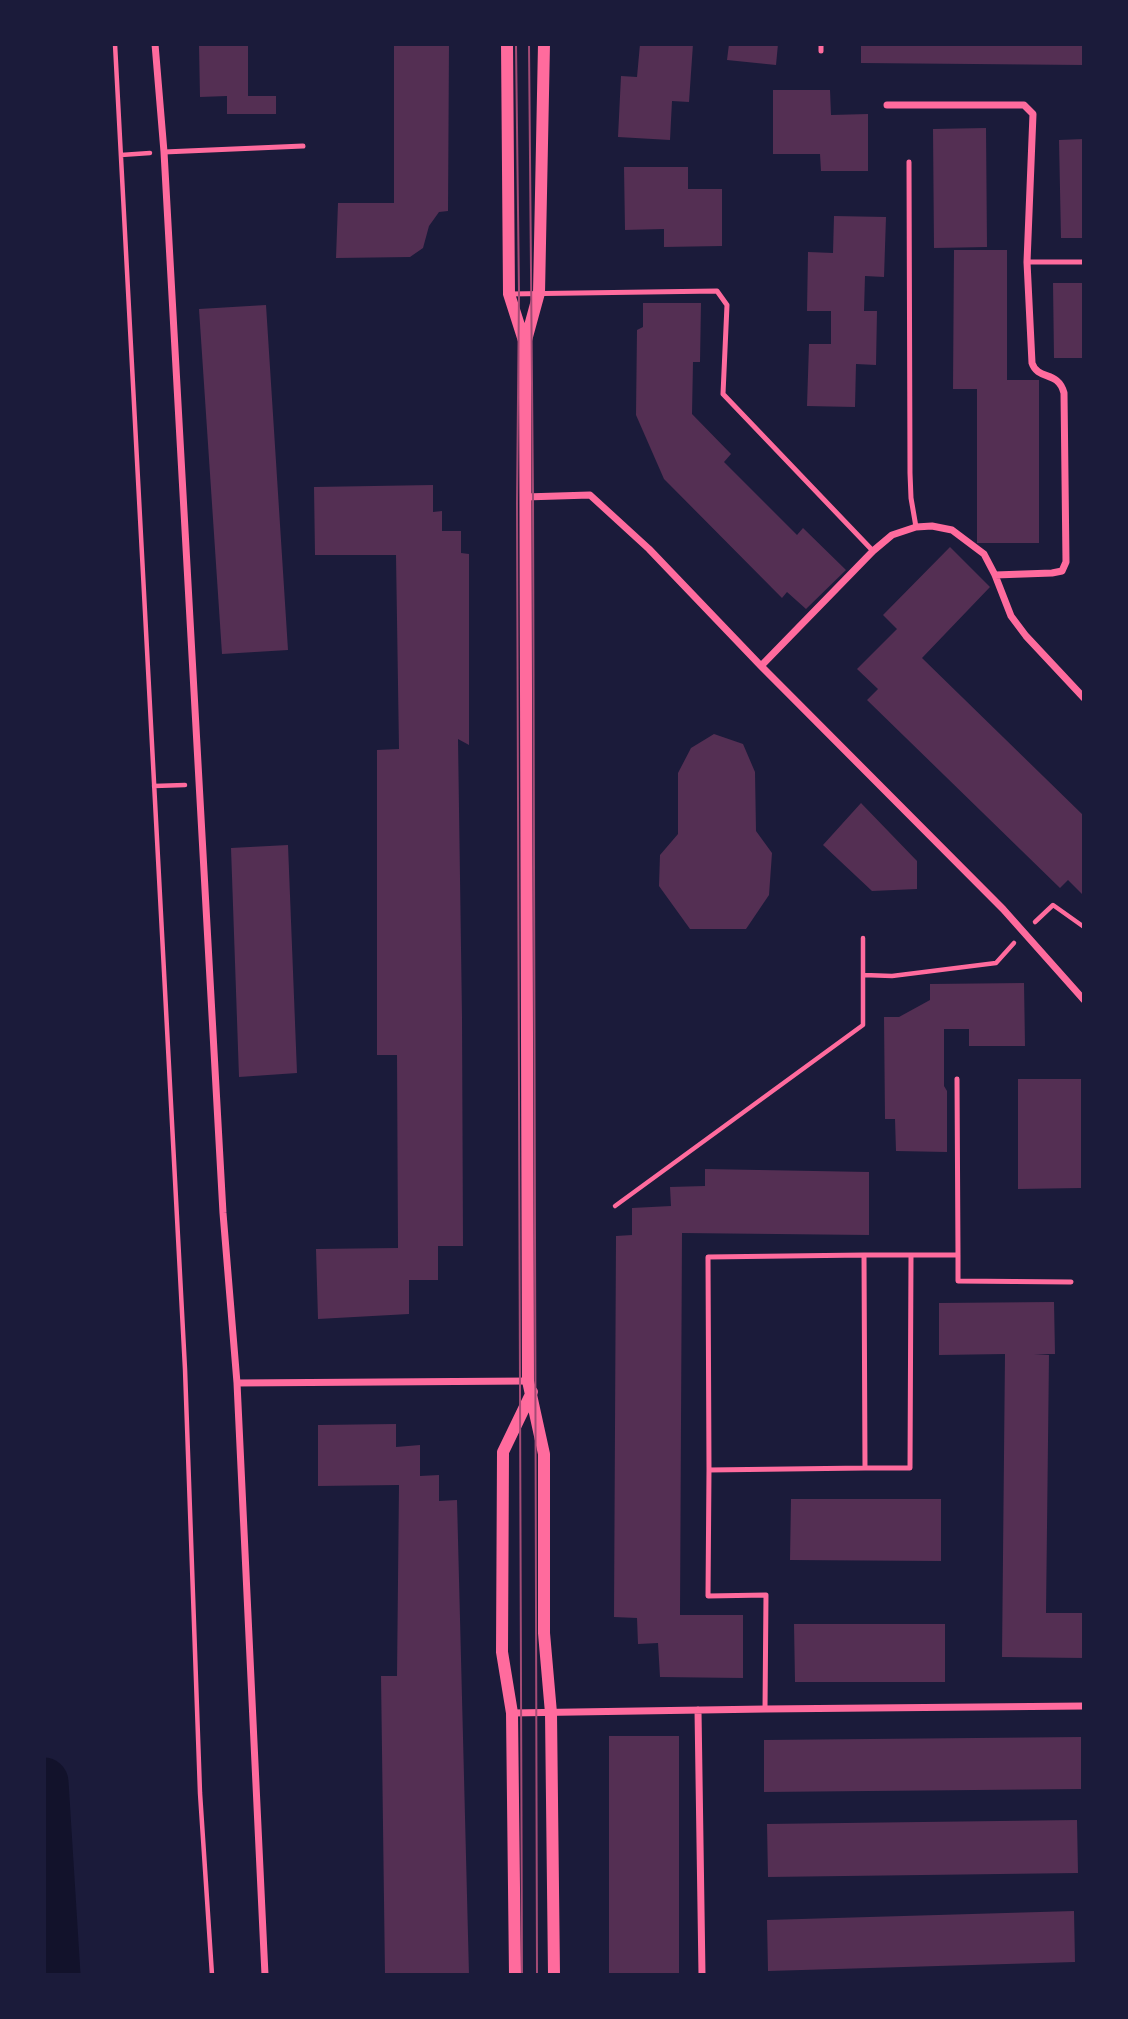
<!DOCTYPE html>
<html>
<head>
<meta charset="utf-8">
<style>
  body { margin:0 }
  #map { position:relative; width:1128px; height:2019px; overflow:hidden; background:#1b1b3a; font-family:Figtree,sans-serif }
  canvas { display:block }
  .frame { position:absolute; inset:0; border:46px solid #1b1b3a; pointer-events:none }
</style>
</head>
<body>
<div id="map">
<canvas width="1128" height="2019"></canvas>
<div class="frame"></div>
</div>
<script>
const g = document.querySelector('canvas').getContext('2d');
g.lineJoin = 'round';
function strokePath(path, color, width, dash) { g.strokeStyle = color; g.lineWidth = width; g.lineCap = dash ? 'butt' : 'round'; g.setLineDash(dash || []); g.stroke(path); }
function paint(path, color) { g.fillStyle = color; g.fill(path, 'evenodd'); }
const river = new Path2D(`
  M 44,1782 L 56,1975`);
const building = new Path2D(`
  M 199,44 L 248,44 L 248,96 L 276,96 L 276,114 L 227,114 L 227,96 L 200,97 Z
  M 394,44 L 449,44 L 448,211 L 439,212 L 429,226 L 423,248 L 410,257 L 336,258 L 338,203 L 394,203 Z
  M 640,44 L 693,44 L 689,102 L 672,101 L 670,140 L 618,137 L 621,76 L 637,77 Z
  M 729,44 L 778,44 L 776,65 L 727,60 Z
  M 861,44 L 1084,44 L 1084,65 L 861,63 Z
  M 773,90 L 830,90 L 831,115 L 868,114 L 868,171 L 821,171 L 820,154 L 773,154 Z
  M 986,128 L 987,247 L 934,248 L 933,129 Z
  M 1084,139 L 1084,238 L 1061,238 L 1059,140 Z
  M 624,167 L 688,167 L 688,189 L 722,189 L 722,246 L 664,247 L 664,229 L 625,230 Z
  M 834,216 L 886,217 L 884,277 L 865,276 L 864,311 L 877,311 L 876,365 L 856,364 L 855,407 L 807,406 L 809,344 L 831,344 L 831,311 L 807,311 L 808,252 L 833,253 Z
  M 954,250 L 1007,250 L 1007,380 L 1039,380 L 1039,543 L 977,543 L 977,389 L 953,389 Z
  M 1053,283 L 1084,283 L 1084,358 L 1054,358 Z
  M 643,303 L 701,303 L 700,362 L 693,362 L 692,414 L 731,454 L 724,462 L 797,535 L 803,528 L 846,570 L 806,609 L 787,592 L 782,598 L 664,479 L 636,415 L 637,330 L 643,327 Z
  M 266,305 L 288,650 L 222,654 L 199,309 Z
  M 433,485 L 433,512 L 442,511 L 442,531 L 461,531 L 461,553 L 469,554 L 469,745 L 458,739 L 462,1017 L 463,1246 L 438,1246 L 438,1280 L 409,1280 L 409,1314 L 318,1319 L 316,1249 L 398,1248 L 397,1055 L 377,1055 L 377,750 L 399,749 L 396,555 L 315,555 L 314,487 Z
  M 950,547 L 990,587 L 922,658 L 1084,816 L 1084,896 L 1068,880 L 1060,888 L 867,700 L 878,689 L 857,669 L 897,629 L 883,615 Z
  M 714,734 L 743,744 L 755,772 L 756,831 L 772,853 L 769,895 L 746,929 L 690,929 L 659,886 L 660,855 L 678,834 L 678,773 L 691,748 Z
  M 861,803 L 917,861 L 917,889 L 872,891 L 823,845 Z
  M 288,845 L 297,1073 L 239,1077 L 231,848 Z
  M 1024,983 L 1025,1046 L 969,1046 L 969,1029 L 944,1029 L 944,1086 L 947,1091 L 947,1152 L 896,1151 L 895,1119 L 885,1119 L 884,1017 L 899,1017 L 930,1000 L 930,984 Z
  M 1018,1079 L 1081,1079 L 1081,1188 L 1018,1189 Z
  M 705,1169 L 869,1172 L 869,1235 L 682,1233 L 680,1615 L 743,1615 L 743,1678 L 660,1677 L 658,1643 L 638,1644 L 637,1618 L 614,1617 L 616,1236 L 632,1235 L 632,1208 L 671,1206 L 670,1187 L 705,1186 Z
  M 1054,1302 L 1055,1354 L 1034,1354 L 1049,1355 L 1046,1613 L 1084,1613 L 1084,1658 L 1002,1657 L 1005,1354 L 939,1355 L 939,1303 Z
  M 396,1424 L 396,1447 L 420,1445 L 420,1476 L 439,1475 L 439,1501 L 457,1500 L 469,1975 L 385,1975 L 381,1676 L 397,1676 L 399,1485 L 318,1486 L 318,1425 Z
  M 791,1499 L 941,1499 L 941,1561 L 790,1560 Z
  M 794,1624 L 945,1624 L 945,1682 L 795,1682 Z
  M 609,1736 L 679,1736 L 679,1975 L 609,1975 Z
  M 1081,1737 L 1081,1789 L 764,1792 L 764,1740 Z
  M 1077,1820 L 1078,1873 L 768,1877 L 767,1824 Z
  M 1074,1911 L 1075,1962 L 768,1971 L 767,1920 Z`);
const path = new Path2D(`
  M 115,44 L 185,1369 L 200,1793 L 212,1975
  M 121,155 L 150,153
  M 154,786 L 185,785
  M 1035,922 L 1053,905 L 1084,927
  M 864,975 L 892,976 L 996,963 L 1014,943
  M 615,1206 L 863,1025 L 863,938`);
const service = new Path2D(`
  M 821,51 L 821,44
  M 164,152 L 303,146
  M 909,162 L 910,473 L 911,498 L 916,527
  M 1027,262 L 1084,262
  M 509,294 L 717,291 L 727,305 L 723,394 L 873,551
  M 957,1079 L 958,1255
  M 865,1468 L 910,1468 L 911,1255
  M 709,1470 L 708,1257 L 864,1255
  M 765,1709 L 766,1595 L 708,1596 L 709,1470 L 865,1468 L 864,1255 L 958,1255 L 958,1281 L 1071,1282`);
const minor = new Path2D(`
  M 155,44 L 164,152 L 223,1213 L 237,1383 L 265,1975
  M 887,105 L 1024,105 L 1033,114 L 1027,262 L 1032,363 C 1038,381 1058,370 1064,393 L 1066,562 L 1062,571 L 1052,573 L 995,575
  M 525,497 L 590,495 L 649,549 L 761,666 L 1003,909 L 1084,1000
  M 761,666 L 873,551 L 892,535 L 916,527 L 932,526 L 952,530 L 984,554 L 995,575 L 1011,616 L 1026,636 L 1084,698
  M 237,1383 L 528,1381
  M 698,1710 L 702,1975
  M 512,1713 L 765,1709 L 1084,1706`);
const tertiary = new Path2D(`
  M 507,44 L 509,294 L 525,344
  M 544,44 L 539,293 L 525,344 L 528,1381 L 544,1454 L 544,1633 L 551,1713 L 554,1975
  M 515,1975 L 512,1713 L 502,1652 L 503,1452 L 532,1392`);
const tram = new Path2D(`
  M 516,44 L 519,293 L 517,503 L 522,1975
  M 529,44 L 533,496 L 537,1975`);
strokePath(river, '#12122b', 49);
paint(building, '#542f53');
strokePath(path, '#ff6b9d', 4.5);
strokePath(service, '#ff6b9d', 5);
strokePath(minor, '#ff6b9d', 7);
strokePath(tertiary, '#ff6b9d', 12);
strokePath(tram, '#a44b75', 2);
</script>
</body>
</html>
